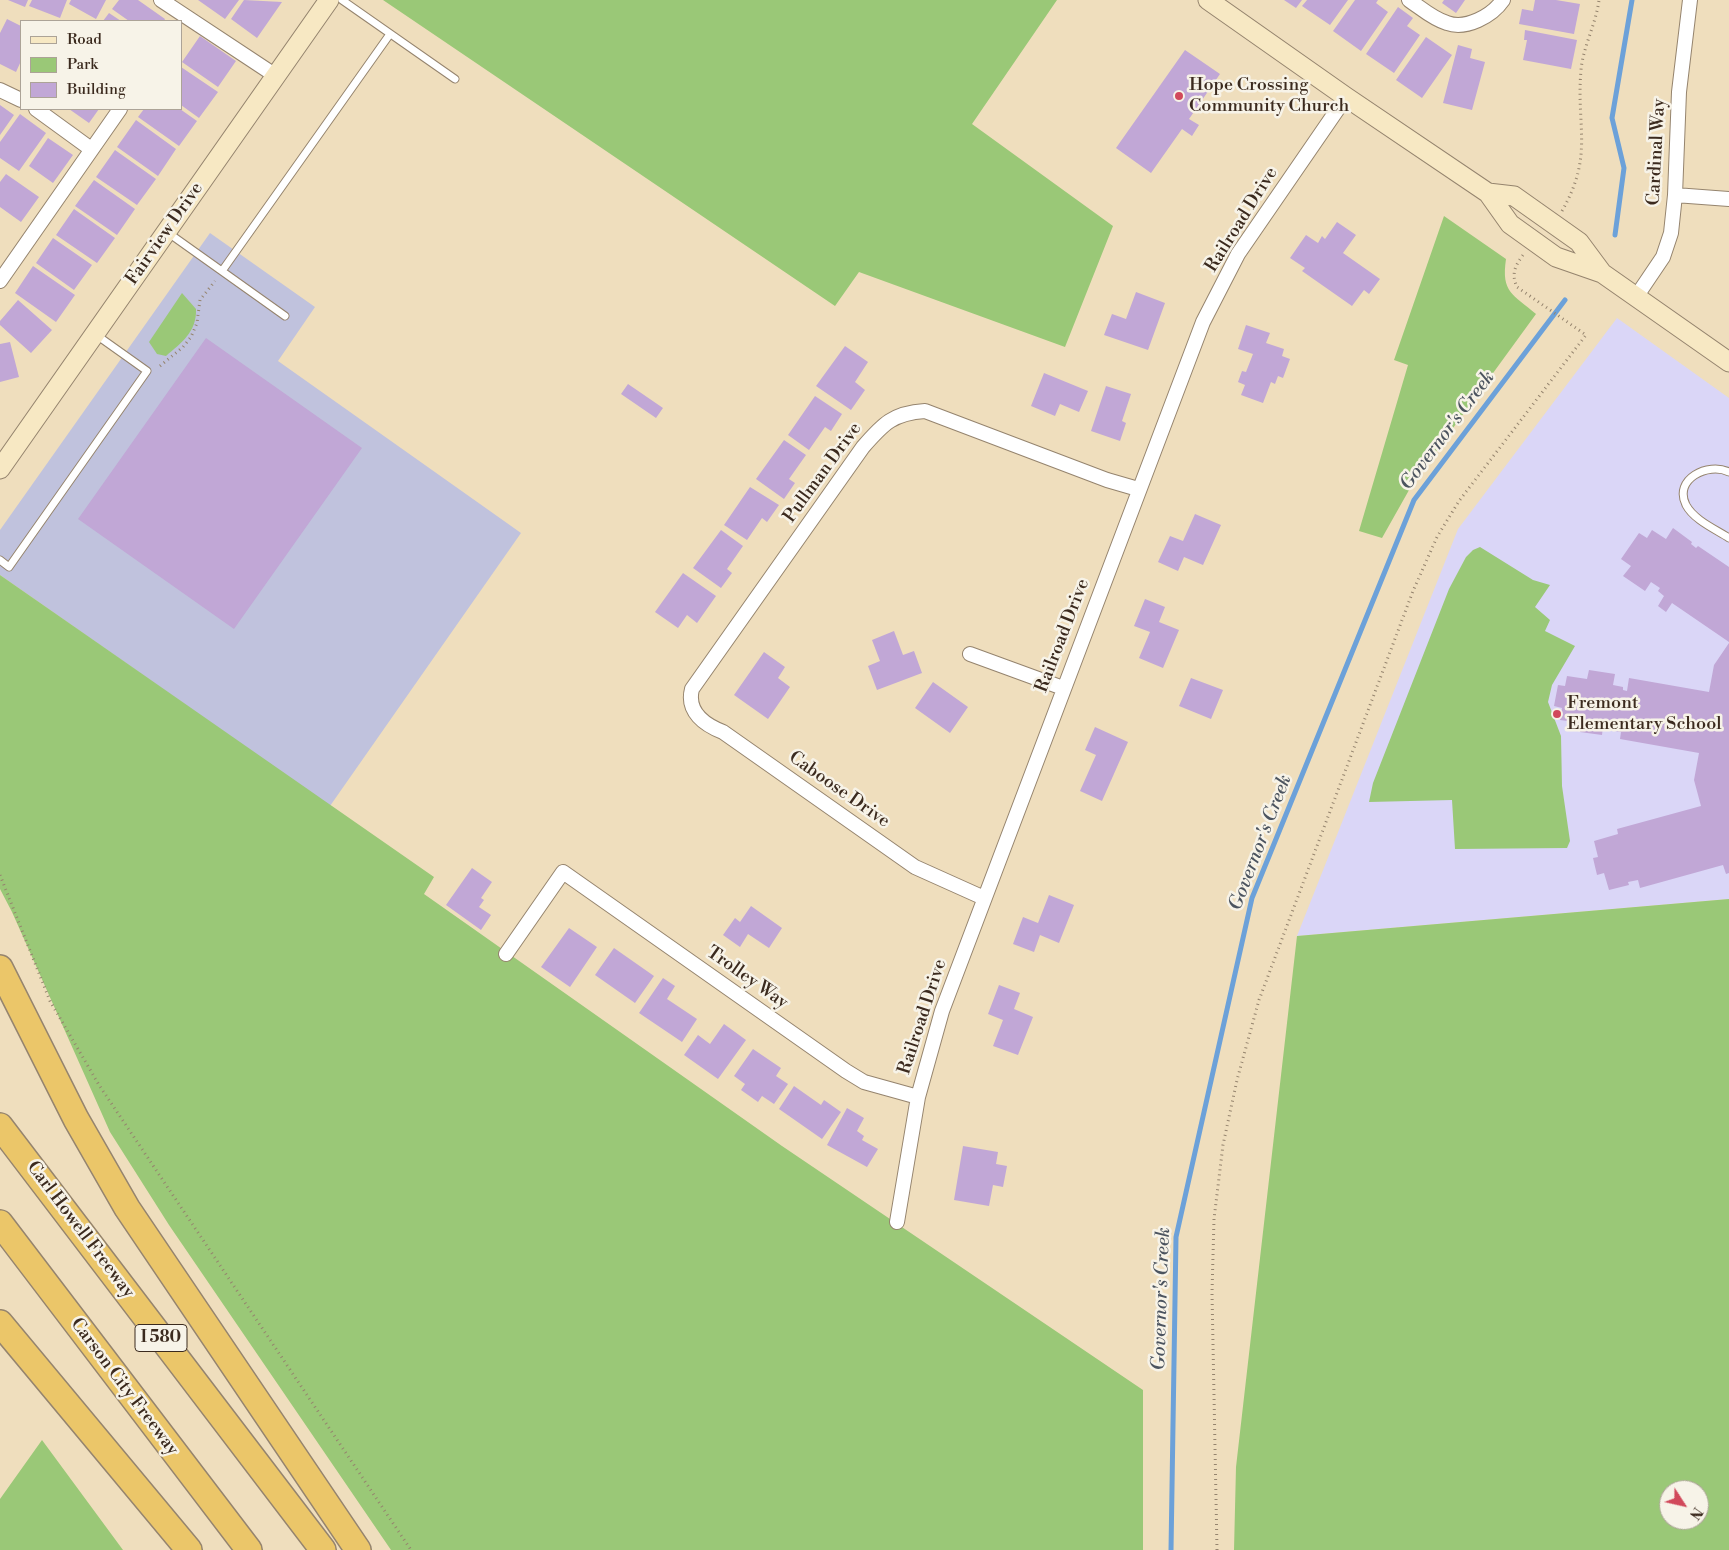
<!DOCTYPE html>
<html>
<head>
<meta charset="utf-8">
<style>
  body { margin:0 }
  #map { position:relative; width:1729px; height:1550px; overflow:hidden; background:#efdebd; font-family:"Libre Bodoni",serif }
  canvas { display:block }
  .legend { position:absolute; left:20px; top:20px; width:162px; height:90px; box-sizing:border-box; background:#f7f3e8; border:1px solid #aca397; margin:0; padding:6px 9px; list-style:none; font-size:15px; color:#3b2a1e }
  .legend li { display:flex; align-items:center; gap:10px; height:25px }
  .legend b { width:25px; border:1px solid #aca397 }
  .north { position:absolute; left:1659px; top:1480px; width:50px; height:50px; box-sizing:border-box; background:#f7f3e8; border:1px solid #aca397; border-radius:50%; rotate:125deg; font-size:14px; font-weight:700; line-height:20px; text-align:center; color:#3b2a1e }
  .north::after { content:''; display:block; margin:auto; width:18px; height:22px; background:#d1495b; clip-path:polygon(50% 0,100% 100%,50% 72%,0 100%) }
</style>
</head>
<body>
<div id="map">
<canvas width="1729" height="1550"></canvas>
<ul class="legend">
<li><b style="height:6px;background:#f7e8c3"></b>Road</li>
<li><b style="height:14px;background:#9ac877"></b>Park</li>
<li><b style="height:14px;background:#c1a7d6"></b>Building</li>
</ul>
<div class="north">N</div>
</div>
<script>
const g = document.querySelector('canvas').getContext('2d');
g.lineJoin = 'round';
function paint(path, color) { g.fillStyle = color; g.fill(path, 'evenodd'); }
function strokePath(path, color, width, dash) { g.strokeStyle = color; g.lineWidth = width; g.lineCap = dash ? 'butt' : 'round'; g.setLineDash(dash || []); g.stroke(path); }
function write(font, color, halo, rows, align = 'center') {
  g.font = font + ' "Libre Bodoni",serif'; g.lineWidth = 5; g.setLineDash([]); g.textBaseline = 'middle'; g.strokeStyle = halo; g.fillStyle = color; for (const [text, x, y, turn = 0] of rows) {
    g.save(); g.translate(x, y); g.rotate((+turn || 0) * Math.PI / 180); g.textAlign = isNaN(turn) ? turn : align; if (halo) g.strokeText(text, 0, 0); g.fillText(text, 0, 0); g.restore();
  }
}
const built = new Path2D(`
  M 1617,318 L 1729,398 L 1729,899 L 1297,936 L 1458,529 Z`);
const industrial = new Path2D(`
  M 210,233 L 315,307 L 278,361 L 521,533 L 330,806 L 0,575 L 0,530 Z`);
const green = new Path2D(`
  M 383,0 L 1057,0 L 972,124 L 1113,226 L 1065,347 L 859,272 L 835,306 Z
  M 1444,216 L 1506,259 C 1501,293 1513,294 1536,314 L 1413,483 L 1382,538 L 1359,531 L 1408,365 L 1394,360 Z
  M 182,293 L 196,309 C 197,332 181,343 166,356 L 157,354 L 149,342 Z
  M 1480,547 L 1533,580 L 1550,585 L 1535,607 L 1550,620 L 1545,631 L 1575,646 L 1552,685 L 1548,702 L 1561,736 L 1562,786 L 1570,841 L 1567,848 L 1455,849 L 1452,800 L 1369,802 L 1373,783 L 1449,589 L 1466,557 L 1473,550 Z
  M 0,575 L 434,877 L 424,894 L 782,1146 L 1143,1390 L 1143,1550 L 391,1550 L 169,1225 L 110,1132 L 12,912 L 0,889 Z
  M 1729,899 L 1729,1550 L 1234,1550 L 1236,1467 L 1297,936 ZM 1669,1490 L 1699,1490 L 1699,1520 L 1669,1520 Z
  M 42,1440 L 123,1550 L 0,1550 L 0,1499 Z`);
const stream = new Path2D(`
  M 1615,235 L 1624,168 L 1612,118 L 1632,0
  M 1171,1550 L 1176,1237 L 1252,898 L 1414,500 L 1565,300`);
const building = new Path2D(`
  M 8,0 L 28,0 L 25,7 Z
  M 32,0 L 67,0 L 60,18 L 29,6 Z
  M 71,0 L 106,0 L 96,19 L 69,4 Z
  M 119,0 L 138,0 L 165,19 L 164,21 L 129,21 L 112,9 Z
  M 198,0 L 239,0 L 225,19 Z
  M 244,0 L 282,2 L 257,38 L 231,19 Z
  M 1284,0 L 1302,0 L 1296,8 Z
  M 1307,0 L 1348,0 L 1330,25 L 1302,6 Z
  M 1355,0 L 1378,0 L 1376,3 L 1388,12 L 1361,51 L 1333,31 Z
  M 1444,0 L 1465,0 L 1456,13 L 1442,3 Z
  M 1535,0 L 1556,0 L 1580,4 L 1574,34 L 1519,24 L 1522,9 L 1533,11 Z
  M 1398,7 L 1413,18 L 1407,26 L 1420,35 L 1394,73 L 1366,54 Z
  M 109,13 L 121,21 L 103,21 Z
  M 7,19 L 21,26 L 21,61 L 16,72 L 0,64 L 0,33 Z
  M 1525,30 L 1577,40 L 1571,69 L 1523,60 L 1527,40 L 1524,40 Z
  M 200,36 L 236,61 L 218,87 L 182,62 Z
  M 1426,37 L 1452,55 L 1422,98 L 1396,80 Z
  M 1458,45 L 1472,49 L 1470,58 L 1485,62 L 1472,110 L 1443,103 Z
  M 1185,50 L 1220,74 L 1189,119 L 1199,125 L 1192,136 L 1182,129 L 1151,173 L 1116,148 Z
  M 181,67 L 218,92 L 199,118 L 181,105 Z
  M 0,105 L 14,115 L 0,135 Z
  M 69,109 L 99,109 L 89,123 Z
  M 144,109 L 180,109 L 197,121 L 179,146 L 138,117 Z
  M 20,114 L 46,133 L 19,171 L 0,158 L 0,142 Z
  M 136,120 L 176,149 L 158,176 L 117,147 Z
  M 48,138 L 73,155 L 53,183 L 29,166 Z
  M 115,150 L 156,179 L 137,205 L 96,177 Z
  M 6,174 L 39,197 L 21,222 L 0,207 L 0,182 Z
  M 94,180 L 135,209 L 117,235 L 75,206 Z
  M 74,209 L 115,238 L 97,263 L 56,235 Z
  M 1337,222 L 1356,235 L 1343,253 L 1380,279 L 1369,294 L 1364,290 L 1352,306 L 1302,271 L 1305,268 L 1290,258 L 1306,235 L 1318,243 L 1322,236 L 1325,239 Z
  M 53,238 L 92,265 L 74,290 L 36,263 Z
  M 33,266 L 75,295 L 56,322 L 15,293 Z
  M 1136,292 L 1165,303 L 1148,350 L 1104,335 L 1112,314 L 1126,319 Z
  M 18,300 L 52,330 L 31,353 L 0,325 L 0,321 Z
  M 1246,325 L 1270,333 L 1266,343 L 1284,349 L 1282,356 L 1290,359 L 1283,378 L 1278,376 L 1275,384 L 1271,382 L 1263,403 L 1241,395 L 1245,385 L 1238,382 L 1242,371 L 1246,372 L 1253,354 L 1238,349 Z
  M 206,338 L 362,448 L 234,629 L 78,519 Z
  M 10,342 L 19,377 L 0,382 L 0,344 Z
  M 845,346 L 868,362 L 855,382 L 865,390 L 851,410 L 816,386 Z
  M 1044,373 L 1088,391 L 1079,412 L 1060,404 L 1055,416 L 1031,406 Z
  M 628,384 L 663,408 L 656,418 L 621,394 Z
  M 1106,386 L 1131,394 L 1122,421 L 1126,423 L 1120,441 L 1091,431 Z
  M 815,396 L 842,414 L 831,431 L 825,427 L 809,450 L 788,435 Z
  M 784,440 L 806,455 L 789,479 L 795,483 L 784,499 L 756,479 Z
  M 750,487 L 779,505 L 767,522 L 762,518 L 747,540 L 724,525 Z
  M 1195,514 L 1221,525 L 1203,565 L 1184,557 L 1178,571 L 1158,562 L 1170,536 L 1183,541 Z
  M 1673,528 L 1692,542 L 1691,544 L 1696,548 L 1698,546 L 1729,567 L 1729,642 L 1672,603 L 1666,612 L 1658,606 L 1664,596 L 1658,591 L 1660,588 L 1651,582 L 1645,591 L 1623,576 L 1631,566 L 1621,559 L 1639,533 L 1647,538 L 1652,530 L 1666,539 Z
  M 721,530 L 743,546 L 727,569 L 732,573 L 721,588 L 693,568 Z
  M 683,573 L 716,596 L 697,623 L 687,615 L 678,628 L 655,612 Z
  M 1145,599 L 1165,607 L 1159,622 L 1179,630 L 1163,668 L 1139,658 L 1150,632 L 1134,626 Z
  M 894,631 L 903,655 L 914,651 L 922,673 L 877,690 L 868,666 L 880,661 L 872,640 Z
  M 1729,643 L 1729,873 L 1726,874 L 1723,865 L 1640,888 L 1638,880 L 1628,882 L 1629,885 L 1609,890 L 1604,873 L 1597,875 L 1593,858 L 1598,857 L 1594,841 L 1618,834 L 1617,829 L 1701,806 L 1694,780 L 1699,753 L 1620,739 L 1621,732 L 1615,731 L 1615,728 L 1603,726 L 1602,735 L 1580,732 L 1582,723 L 1560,720 L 1562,708 L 1554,706 L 1558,685 L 1565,686 L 1567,676 L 1587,679 L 1589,670 L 1615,674 L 1613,685 L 1623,687 L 1623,690 L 1627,691 L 1629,678 L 1709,692 L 1714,665 Z
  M 764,652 L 785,667 L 778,678 L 790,687 L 768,719 L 734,695 Z
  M 1191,678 L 1223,690 L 1211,719 L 1179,706 Z
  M 933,682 L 968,707 L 950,733 L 915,708 Z
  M 1095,727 L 1128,742 L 1102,801 L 1080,791 L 1096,755 L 1085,750 Z
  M 472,868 L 492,882 L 481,898 L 484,900 L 479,907 L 491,915 L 481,930 L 446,905 Z
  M 1049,895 L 1074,905 L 1059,943 L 1040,935 L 1034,952 L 1013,944 L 1023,917 L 1038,923 Z
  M 751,906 L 782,928 L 769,948 L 748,934 L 740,947 L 723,935 L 735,918 L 740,922 Z
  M 569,928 L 597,947 L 570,987 L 541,967 Z
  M 614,948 L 654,976 L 635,1003 L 595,975 Z
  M 663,978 L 675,986 L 667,999 L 697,1019 L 682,1042 L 639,1013 Z
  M 999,985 L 1020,993 L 1014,1009 L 1033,1017 L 1018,1055 L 993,1046 L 1003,1020 L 988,1014 Z
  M 724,1024 L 746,1040 L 718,1079 L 684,1055 L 698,1035 L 710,1044 Z
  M 753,1049 L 781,1068 L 776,1076 L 788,1084 L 774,1104 L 762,1096 L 758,1102 L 741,1090 L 745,1084 L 734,1076 Z
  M 794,1086 L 821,1105 L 824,1100 L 841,1112 L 822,1139 L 779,1109 Z
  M 847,1108 L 864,1118 L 857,1131 L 864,1136 L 862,1140 L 878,1149 L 867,1167 L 827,1145 Z
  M 963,1146 L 998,1152 L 996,1164 L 1007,1166 L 1003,1187 L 993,1185 L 989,1206 L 954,1200 Z`);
const path = new Path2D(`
  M 1562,211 C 1594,155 1576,128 1581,70 C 1583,47 1596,24 1599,0
  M 160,366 L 183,347 L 191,337 L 197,323 L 200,300 L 215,281
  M 0,875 L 50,1001 L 99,1085 L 411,1550
  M 1217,1550 L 1212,1293 L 1214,1219 L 1223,1145 L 1237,1080 L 1259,1000 L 1413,591 L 1437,537 L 1459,501 L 1586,335 L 1517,287 C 1511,274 1515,266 1523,255`);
const lane = new Path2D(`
  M 342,0 L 455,79
  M 167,232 L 285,316
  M 222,271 L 390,34
  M 1729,472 C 1708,462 1673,479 1686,505 C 1694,520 1715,529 1729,538
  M 0,560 L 9,567 L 147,371 L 95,334`);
const street = new Path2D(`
  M 161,0 L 276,76
  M 1409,0 C 1421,8 1433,19 1447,23 C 1466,30 1492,16 1503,0
  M 0,90 L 21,100
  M 36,109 L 91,149
  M 1675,195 L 1729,199
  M 0,281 L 120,109
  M 1636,297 L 1663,257 L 1671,233 L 1675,195 L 1679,92 L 1690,0
  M 970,654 L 1063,688
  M 984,898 L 915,867 L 723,732 C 705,725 686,712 692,689 L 863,447 C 883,424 893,413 925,411 L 1107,480 L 1138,489
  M 506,954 L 563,872 L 846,1071 L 864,1082 L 918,1097
  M 897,1222 L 918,1097 L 942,1011 L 1203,322 L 1238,254 L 1346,97`);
const secondary = new Path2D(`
  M 1208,0 L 1346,97 L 1488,193 L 1510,224 L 1556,257 L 1602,273 L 1729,362
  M 1488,193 L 1514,196 L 1579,242 L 1602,273
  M 0,469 L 329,0`);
const highway = new Path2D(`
  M 0,968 L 76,1119 L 127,1208 L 358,1550
  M 0,1126 L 323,1550
  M 0,1223 L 249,1550
  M 0,1323 L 189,1550`);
const markers = [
  [1179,96,5,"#d1495b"],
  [1557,714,5,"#d1495b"]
];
const shields = [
  [161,1338,52]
];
const shieldNames = [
  ["I 580",161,1338]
];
const poiNames = [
  ["Hope Crossing",1189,86],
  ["Community Church",1189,107],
  ["Fremont",1567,704],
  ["Elementary School",1567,725]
];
const streetNames = [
  ["Cardinal Way",1657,152,-87],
  ["Railroad Drive",1242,220,-58],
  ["Fairview Drive",165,234,-55],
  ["Pullman Drive",823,473,-54],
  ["Railroad Drive",1063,636,-69],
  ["Caboose Drive",839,790,35],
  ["Trolley Way",747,978,35],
  ["Railroad Drive",923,1017,-72],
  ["Carl Howell Freeway",80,1230,53],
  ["Carson City Freeway",124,1387,53]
];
const waterNames = [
  ["Governor's Creek",1448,431,-53],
  ["Governor's Creek",1261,843,-69],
  ["Governor's Creek",1162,1299,-88]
];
paint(built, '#dad6f7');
paint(industrial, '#c0c2dd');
paint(green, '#9ac877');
strokePath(stream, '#6ca1d9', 5);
paint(building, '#c1a7d6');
strokePath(lane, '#95846e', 9);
strokePath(street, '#95846e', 16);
strokePath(secondary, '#95846e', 21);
strokePath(highway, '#95846e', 28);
strokePath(path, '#95846e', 3, [1, 4]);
strokePath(lane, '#fff', 7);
strokePath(street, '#fff', 14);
strokePath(secondary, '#f7e8c3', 19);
strokePath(highway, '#ebc669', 25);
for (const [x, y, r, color] of markers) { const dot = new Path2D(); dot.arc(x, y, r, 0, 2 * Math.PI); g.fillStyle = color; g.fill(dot); strokePath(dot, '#f7f3e8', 2); }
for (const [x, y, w] of shields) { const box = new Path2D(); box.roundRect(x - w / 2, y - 13.5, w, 27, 4); g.fillStyle = '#f7f3e8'; g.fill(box); strokePath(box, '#3b2a1e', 1); }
write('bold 16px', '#3b2a1e', null, shieldNames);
write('18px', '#3b2a1e', '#f7f3e8', poiNames, 'left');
write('18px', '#3b2a1e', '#f7f3e8', streetNames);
write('italic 19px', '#4c545f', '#f7f3e8', waterNames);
</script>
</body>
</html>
